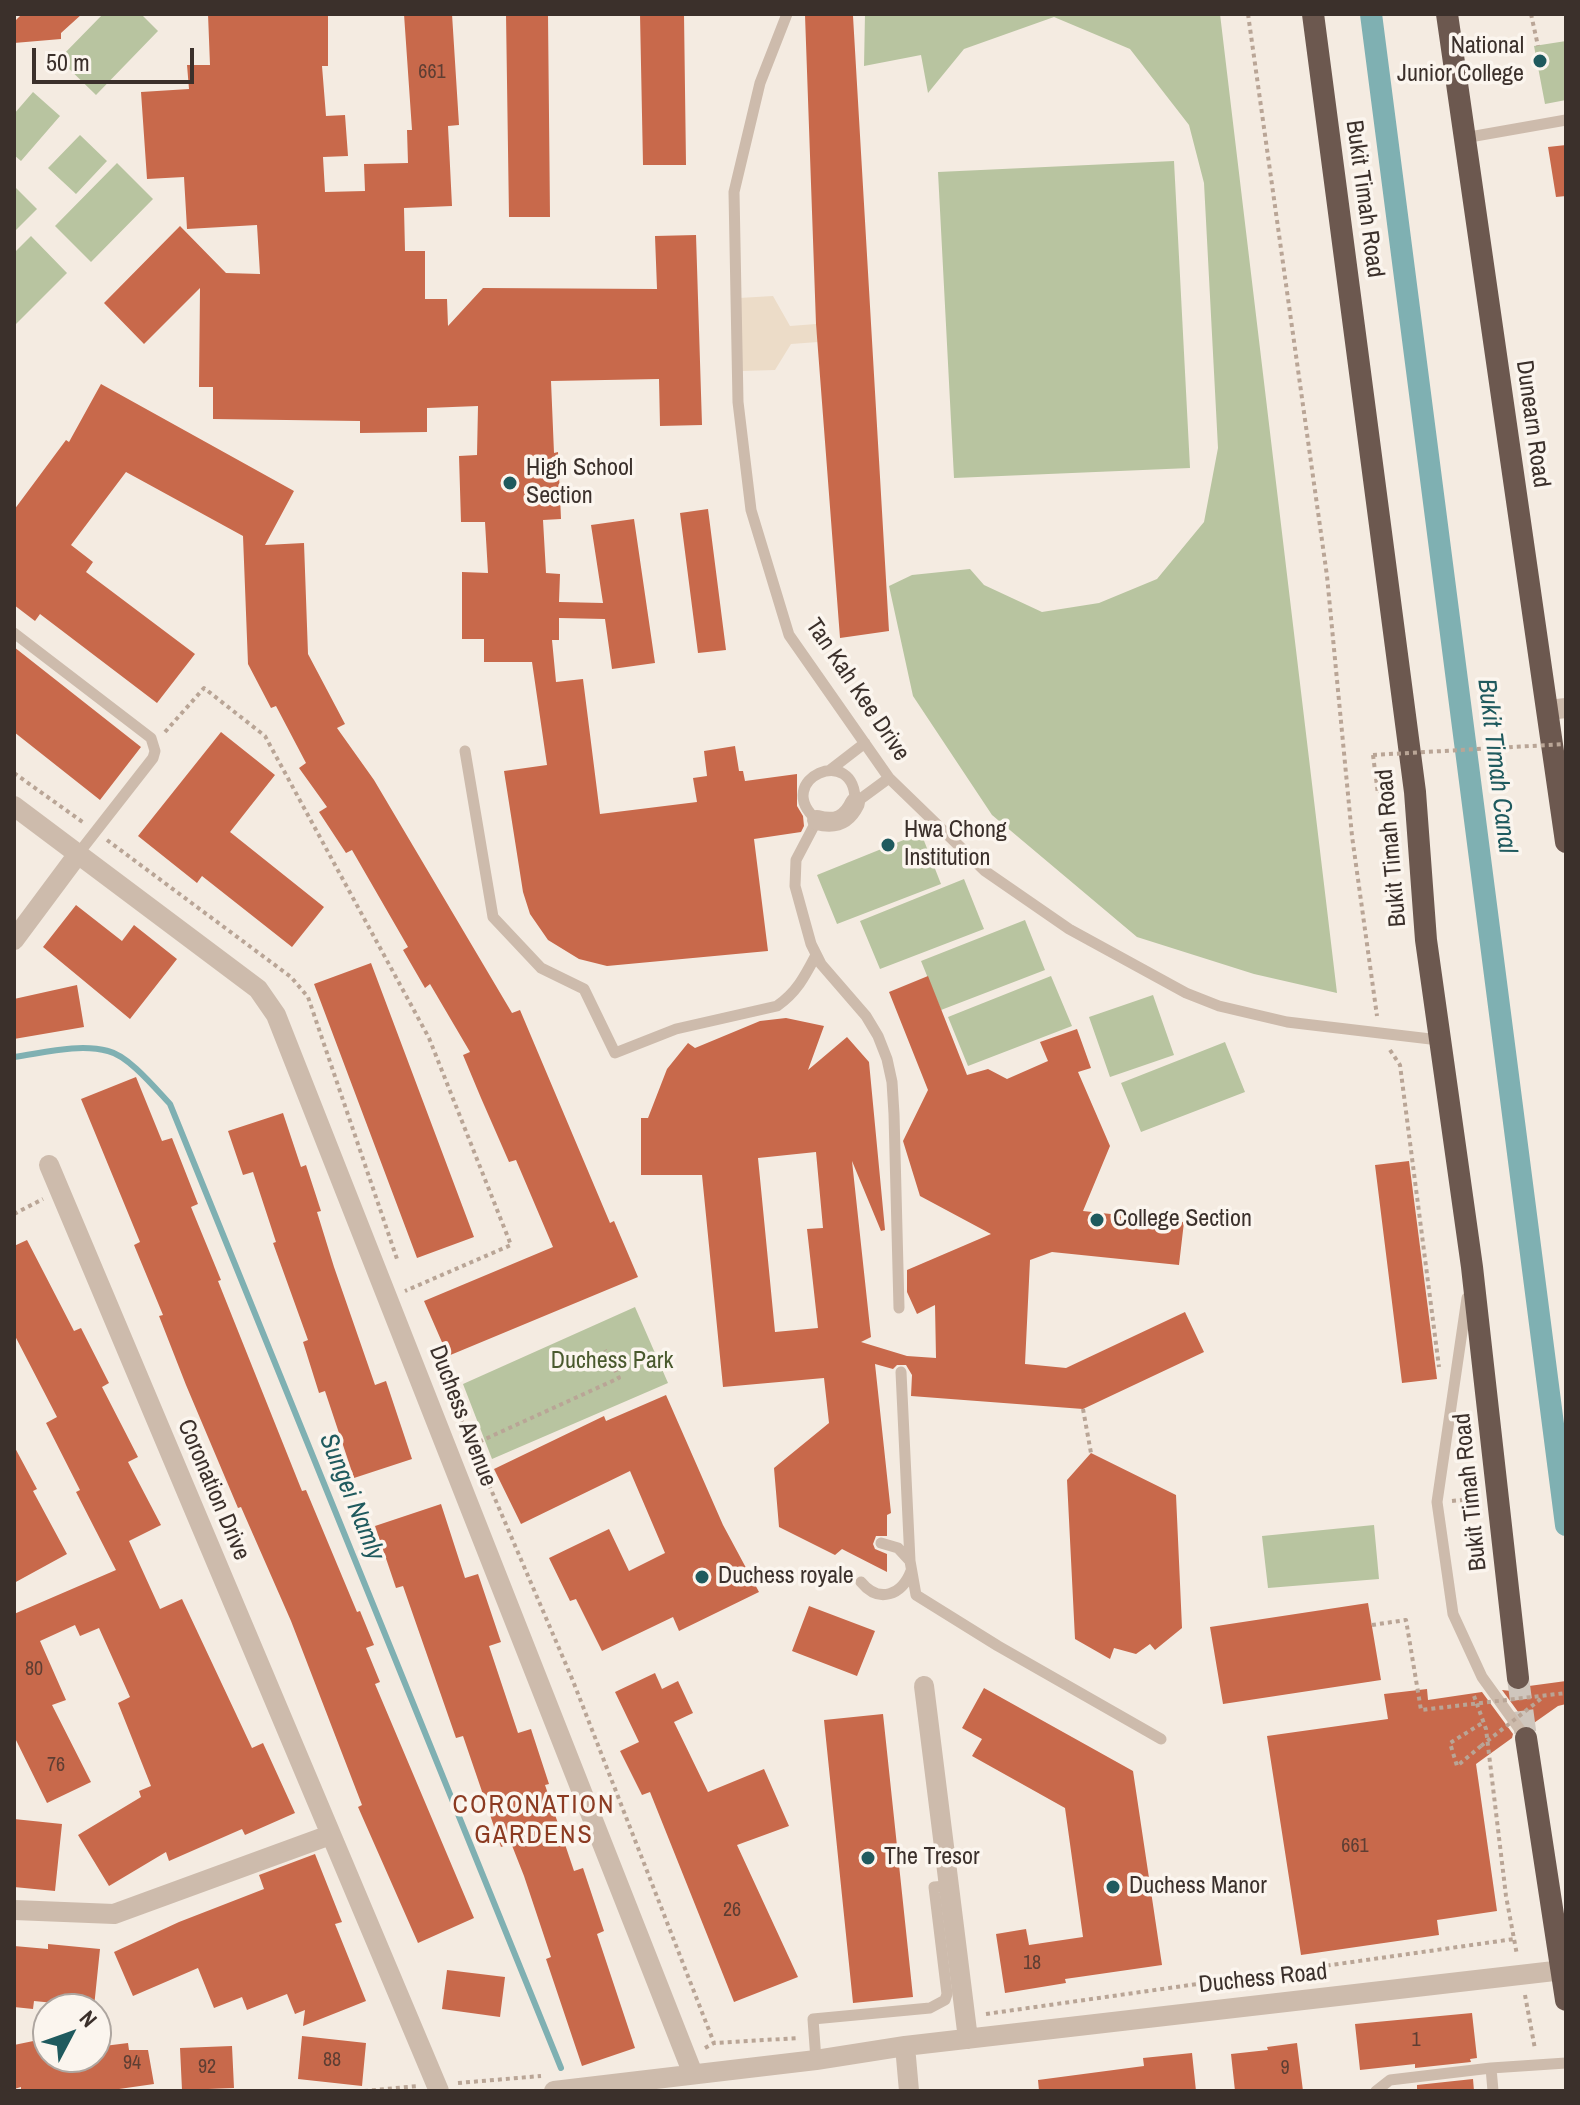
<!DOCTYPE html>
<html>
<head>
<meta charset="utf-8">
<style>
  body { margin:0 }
  #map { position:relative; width:1580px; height:2105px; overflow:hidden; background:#f4ebe1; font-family:"Archivo Narrow",sans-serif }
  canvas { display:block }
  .frame { position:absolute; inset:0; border:16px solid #3b302b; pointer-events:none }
  .north { position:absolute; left:32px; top:1993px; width:80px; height:80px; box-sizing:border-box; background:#fbf5ee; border:2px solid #aea6a0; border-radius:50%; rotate:49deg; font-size:22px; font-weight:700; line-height:32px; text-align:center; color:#3b302b }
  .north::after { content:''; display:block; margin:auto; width:28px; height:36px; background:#1f5a5e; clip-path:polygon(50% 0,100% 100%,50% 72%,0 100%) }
  .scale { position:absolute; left:32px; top:48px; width:162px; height:36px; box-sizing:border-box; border:4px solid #3b302b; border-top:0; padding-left:10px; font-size:24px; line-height:28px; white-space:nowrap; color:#3b302b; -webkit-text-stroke:6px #fbf5ee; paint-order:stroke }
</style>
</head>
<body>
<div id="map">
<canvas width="1580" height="2105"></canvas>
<div class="frame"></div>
<div class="north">N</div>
<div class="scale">50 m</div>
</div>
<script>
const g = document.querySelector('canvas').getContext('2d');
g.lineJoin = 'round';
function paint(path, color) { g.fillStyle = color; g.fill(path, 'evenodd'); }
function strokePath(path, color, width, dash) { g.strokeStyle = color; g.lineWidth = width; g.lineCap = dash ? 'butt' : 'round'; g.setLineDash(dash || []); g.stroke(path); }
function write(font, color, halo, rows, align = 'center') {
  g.font = font + ' "Archivo Narrow",sans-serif'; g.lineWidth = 7; g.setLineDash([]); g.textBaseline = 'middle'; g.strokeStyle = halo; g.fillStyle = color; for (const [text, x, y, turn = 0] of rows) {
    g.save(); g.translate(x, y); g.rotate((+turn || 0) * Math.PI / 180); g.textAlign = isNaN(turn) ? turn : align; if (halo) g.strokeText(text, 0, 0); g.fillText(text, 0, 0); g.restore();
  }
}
const green = new Path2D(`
  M 103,14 L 141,14 L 158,31 L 96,95 L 59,59 Z
  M 865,14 L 1220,14 L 1337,993 L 1254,974 L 1137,937 L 992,815 L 913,696 L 889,586 L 912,575 L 970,569 L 984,585 L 1042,612 L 1099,603 L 1157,579 L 1204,522 L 1218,448 L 1204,183 L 1189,125 L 1130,49 L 1054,17 L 964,49 L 928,93 L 921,55 L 864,66 Z
  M 1566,41 L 1566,100 L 1545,104 L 1534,46 Z
  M 33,92 L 60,116 L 21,161 L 14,155 L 14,114 Z
  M 80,135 L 107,161 L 76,194 L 48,168 Z
  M 1174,161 L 1190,468 L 954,478 L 938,172 Z
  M 117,163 L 153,199 L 91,262 L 55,226 Z
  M 14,186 L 37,209 L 14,232 Z
  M 31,236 L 67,273 L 14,326 L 14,253 Z
  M 921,833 L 941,884 L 837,924 L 817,875 Z
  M 964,879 L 984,929 L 880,969 L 860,921 Z
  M 1025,920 L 1045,970 L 941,1010 L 921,961 Z
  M 1051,976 L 1072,1026 L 968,1066 L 948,1017 Z
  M 1153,995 L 1174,1055 L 1110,1077 L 1089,1017 Z
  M 1225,1042 L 1245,1092 L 1141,1132 L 1121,1083 Z
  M 635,1307 L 668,1383 L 492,1459 L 463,1384 Z
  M 1374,1525 L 1379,1579 L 1268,1588 L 1262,1536 Z`);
const plaza = new Path2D(`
  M 773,296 L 790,326 L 816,324 L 818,342 L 791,344 L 775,370 L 742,371 L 739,298 Z`);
const stream = new Path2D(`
  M 14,1057 C 43,1053 79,1043 108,1051 C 129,1056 155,1088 170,1104 L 561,2068`);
const canal = new Path2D(`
  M 1371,14 L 1566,1525`);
const building = new Path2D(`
  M 22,14 L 82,14 L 61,33 L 61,39 L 14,43 L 14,22 Z
  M 208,14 L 328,14 L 328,66 L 322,66 L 326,116 L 345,115 L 348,156 L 323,157 L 325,192 L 365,191 L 364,164 L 408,163 L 407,130 L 412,130 L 404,14 L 452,14 L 459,125 L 448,126 L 452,206 L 404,208 L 405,251 L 425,251 L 425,299 L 447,299 L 448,326 L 483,288 L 657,289 L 655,236 L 696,235 L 702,425 L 660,426 L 659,379 L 551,381 L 554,453 L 558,452 L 561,519 L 543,520 L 546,573 L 560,574 L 559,602 L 603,603 L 591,525 L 634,519 L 655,663 L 612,669 L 605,619 L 559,618 L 559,640 L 552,640 L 556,682 L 583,679 L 600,814 L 697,802 L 693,778 L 707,776 L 704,751 L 735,746 L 739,771 L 743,771 L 745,781 L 797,774 L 797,806 L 803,816 L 804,826 L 801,832 L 754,839 L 768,951 L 607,966 L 579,959 L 548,940 L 530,914 L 523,892 L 504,771 L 547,765 L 532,662 L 484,662 L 484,639 L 462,639 L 462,572 L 488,573 L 485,522 L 461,522 L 459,456 L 477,455 L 478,406 L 427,408 L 427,432 L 360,433 L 360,421 L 213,419 L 213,387 L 199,387 L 200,288 L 144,344 L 104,303 L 180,226 L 226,273 L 260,274 L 257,225 L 187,229 L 184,177 L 147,179 L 141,92 L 189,89 L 187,65 L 210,65 Z
  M 506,14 L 548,14 L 550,217 L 509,217 Z
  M 640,14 L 684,14 L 686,165 L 643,165 Z
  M 805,15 L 853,16 L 889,631 L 840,638 L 816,324 Z
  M 1566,145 L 1566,196 L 1556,197 L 1548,147 Z
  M 101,384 L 294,491 L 265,545 L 304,543 L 308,654 L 345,724 L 337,728 L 374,780 L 512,1013 L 520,1010 L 610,1223 L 614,1221 L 638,1277 L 448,1356 L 424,1301 L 553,1247 L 516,1160 L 509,1162 L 481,1098 L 463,1055 L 470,1052 L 430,984 L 425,988 L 403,950 L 408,947 L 352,850 L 346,853 L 319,812 L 327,807 L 299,768 L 306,763 L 276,706 L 271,708 L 248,664 L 243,536 L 126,472 L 71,545 L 93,562 L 86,572 L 195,654 L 157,703 L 40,614 L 35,621 L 14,605 L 14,510 L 66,440 L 69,442 Z
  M 708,509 L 726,650 L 698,653 L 680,513 Z
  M 14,647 L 141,747 L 100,800 L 14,732 Z
  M 221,732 L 275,775 L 230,832 L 324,907 L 292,947 L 202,876 L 197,883 L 138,836 Z
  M 76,905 L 122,941 L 134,925 L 177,959 L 130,1019 L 43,947 Z
  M 371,963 L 474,1237 L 417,1258 L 314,984 Z
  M 928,976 L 967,1075 L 988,1069 L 1007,1079 L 1048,1061 L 1040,1042 L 1077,1029 L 1091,1068 L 1078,1072 L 1110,1146 L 1083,1211 L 1184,1222 L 1179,1265 L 1052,1252 L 1030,1260 L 1025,1364 L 1066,1368 L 1185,1312 L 1204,1352 L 1083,1409 L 911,1396 L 912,1375 L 906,1365 L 897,1365 L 893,1369 L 875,1364 L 891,1513 L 887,1515 L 887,1536 L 876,1536 L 873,1544 L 875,1549 L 887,1554 L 887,1572 L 842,1549 L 835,1555 L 779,1527 L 774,1468 L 829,1423 L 824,1378 L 723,1387 L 702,1175 L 641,1175 L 641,1118 L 648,1118 L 667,1069 L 688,1043 L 695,1048 L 760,1021 L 786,1018 L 824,1026 L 808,1070 L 847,1037 L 869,1062 L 885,1230 L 881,1231 L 852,1161 L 871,1337 L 861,1342 L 907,1356 L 936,1358 L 935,1305 L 917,1314 L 907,1292 L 907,1270 L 991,1234 L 920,1196 L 903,1141 L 928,1090 L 889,992 ZM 816,1152 L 823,1228 L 807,1229 L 818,1328 L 775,1332 L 758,1158 Z
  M 77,985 L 84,1027 L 14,1039 L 14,999 Z
  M 136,1077 L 162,1141 L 172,1138 L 198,1204 L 191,1207 L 221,1280 L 218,1281 L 302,1491 L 306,1490 L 357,1612 L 360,1611 L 374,1645 L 366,1648 L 380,1682 L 375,1684 L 474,1918 L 418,1943 L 358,1807 L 362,1805 L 291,1621 L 241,1507 L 238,1508 L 186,1385 L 159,1316 L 163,1315 L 134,1245 L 140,1242 L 81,1099 Z
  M 283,1113 L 301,1167 L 306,1165 L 321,1211 L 317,1212 L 334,1267 L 375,1385 L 386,1381 L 412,1459 L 354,1478 L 325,1391 L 319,1393 L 303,1342 L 308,1340 L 273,1243 L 276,1242 L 253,1172 L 243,1175 L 228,1131 Z
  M 1409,1161 L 1437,1379 L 1402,1383 L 1375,1165 Z
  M 27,1240 L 74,1331 L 81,1328 L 109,1383 L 102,1387 L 138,1457 L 128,1462 L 161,1525 L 129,1541 L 160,1609 L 182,1599 L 252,1748 L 263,1743 L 295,1813 L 245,1835 L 242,1829 L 169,1861 L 166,1852 L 109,1886 L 78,1835 L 141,1797 L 139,1791 L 151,1786 L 118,1703 L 130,1697 L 99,1628 L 80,1636 L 75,1625 L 40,1641 L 66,1700 L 52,1705 L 91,1782 L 47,1803 L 14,1736 L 14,1614 L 116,1570 L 76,1492 L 80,1490 L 46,1423 L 57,1417 L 14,1334 L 14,1246 Z
  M 666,1395 L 723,1525 L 759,1592 L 679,1631 L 673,1617 L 602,1651 L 576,1599 L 570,1601 L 549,1558 L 609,1529 L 629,1571 L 665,1553 L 630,1471 L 521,1524 L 494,1469 L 604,1416 L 606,1421 Z
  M 14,1446 L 37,1489 L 33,1491 L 67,1554 L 14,1583 Z
  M 1091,1453 L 1176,1495 L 1182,1628 L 1155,1650 L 1150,1644 L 1136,1654 L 1114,1648 L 1110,1659 L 1075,1639 L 1067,1480 Z
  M 441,1504 L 465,1578 L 478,1574 L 501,1642 L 489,1646 L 518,1733 L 531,1729 L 549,1784 L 545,1785 L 574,1871 L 583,1868 L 604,1931 L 597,1934 L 635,2048 L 582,2066 L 546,1959 L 551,1957 L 524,1876 L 511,1843 L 501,1847 L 463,1736 L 456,1738 L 403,1586 L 396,1588 L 375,1526 Z
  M 1368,1603 L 1381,1680 L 1223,1704 L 1210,1627 Z
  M 809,1606 L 875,1631 L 857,1676 L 792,1651 Z
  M 655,1673 L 662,1689 L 678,1681 L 693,1713 L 674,1722 L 708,1792 L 764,1769 L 789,1826 L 737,1845 L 798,1977 L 734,2002 L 650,1792 L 642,1795 L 620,1751 L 639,1742 L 615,1692 Z
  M 1566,1681 L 1566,1704 L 1558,1706 L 1531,1725 L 1527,1724 L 1502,1690 L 1520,1692 L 1529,1686 Z
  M 984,1688 L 1133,1771 L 1162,1965 L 1065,1979 L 1066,1983 L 1005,1993 L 996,1934 L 1026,1929 L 1029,1945 L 1083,1937 L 1065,1808 L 972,1756 L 982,1739 L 962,1728 Z
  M 1427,1689 L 1428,1700 L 1482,1692 L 1513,1734 L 1512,1738 L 1476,1764 L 1497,1911 L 1437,1920 L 1439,1935 L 1301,1955 L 1267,1736 L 1388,1719 L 1384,1694 Z
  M 883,1714 L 913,1997 L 853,2003 L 824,1720 Z
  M 14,1819 L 62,1824 L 55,1891 L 14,1887 Z
  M 315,1854 L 342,1922 L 335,1924 L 366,2001 L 303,2026 L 305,2010 L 295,2014 L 287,1994 L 247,2010 L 242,1997 L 214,2008 L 198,1968 L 133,1996 L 114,1952 L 179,1922 L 264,1889 L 259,1875 Z
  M 48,1944 L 100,1949 L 94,2007 L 34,2001 L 33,2009 L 14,2007 L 14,1946 L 48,1949 Z
  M 447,1970 L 505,1977 L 500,2017 L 442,2009 Z
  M 1472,2013 L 1477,2058 L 1470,2059 L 1471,2062 L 1415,2068 L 1415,2064 L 1360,2070 L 1355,2024 Z
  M 302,2036 L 366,2043 L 362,2086 L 298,2079 Z
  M 48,2038 L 48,2057 L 96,2057 L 96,2047 L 128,2043 L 129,2050 L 148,2050 L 154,2084 L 105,2091 L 21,2091 L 21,2087 L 14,2089 L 14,2045 Z
  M 1297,2043 L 1303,2091 L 1235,2091 L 1231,2054 L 1268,2050 L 1267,2047 Z
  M 232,2046 L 234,2088 L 182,2090 L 180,2048 Z
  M 1192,2053 L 1196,2091 L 1039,2091 L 1038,2080 L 1144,2066 L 1143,2058 Z
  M 1473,2079 L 1474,2091 L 1417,2091 L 1417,2085 Z`);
const trunkTunnel = new Path2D(`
  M 1518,1678 L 1526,1738`);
const path = new Path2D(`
  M 1248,14 L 1327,576 L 1352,836 L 1377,1016
  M 1531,14 L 1538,46
  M 165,732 L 204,688 L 265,736 L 429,1038 L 511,1245 L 405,1291
  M 1373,755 L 1378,794 L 1396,793
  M 14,773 L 84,823
  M 107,840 L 291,977 L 308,997 L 398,1262
  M 1390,1050 L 1400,1065 L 1439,1367
  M 14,1214 L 43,1199
  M 448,1389 L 573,1681 L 714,2043
  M 1083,1409 L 1091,1453
  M 472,1445 L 619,1378 L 605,1350
  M 1452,1501 L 1472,1499
  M 1474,1696 L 1486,1729 L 1506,1896 L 1517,1955
  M 1481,1746 L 1457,1766 L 1450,1743 L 1484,1722
  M 1525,1995 L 1535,2049
  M 986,2014 L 1514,1939
  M 705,2048 L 714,2043 L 799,2038
  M 458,2083 L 541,2076
  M 364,2091 L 418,2086`);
const service = new Path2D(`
  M 787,14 L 760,83 L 734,192 L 738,402 L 751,510 L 789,635 L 889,778 L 985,871 L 1069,929 L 1186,993 L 1219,1006 L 1287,1022 L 1439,1040
  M 1464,138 L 1566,120
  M 14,633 L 151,738 L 155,751 L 153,758 L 78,854
  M 465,751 L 493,917 L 541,968 L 584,989 L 615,1053 L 676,1029 L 777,1006 C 797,992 805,976 816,955
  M 830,770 L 865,743
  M 855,803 C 857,741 770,780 817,820 L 796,860 L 795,886 L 811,944 L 821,964 L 866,1016 L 878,1036 L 887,1059 L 892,1082 L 894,1114 L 899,1308
  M 855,803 L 889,778
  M 1467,1298 L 1437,1502 L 1453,1614 L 1482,1677 L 1526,1738
  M 901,1372 L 910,1561 L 916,1595 L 998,1646 L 1161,1739
  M 881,1543 L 898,1548 L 910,1561
  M 861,1582 C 879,1604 902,1595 911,1571
  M 816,2060 L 813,2019 L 930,2008 L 945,2000 L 947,1994 L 934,1887 L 947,1886
  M 1491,2068 L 1493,2091
  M 1376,2091 L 1390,2080 L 1491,2068 L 1566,2063`);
const minor = new Path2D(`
  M 1548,710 L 1566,708
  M 14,806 L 258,989 L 276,1015 L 693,2074
  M 817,820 C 836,825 847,820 855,803
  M 14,940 L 78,854
  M 49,1165 L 439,2091
  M 924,1686 L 968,2039
  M 14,1910 L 114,1914 L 330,1835
  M 905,2046 L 909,2091
  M 554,2091 L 816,2060 L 905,2046 L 1563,1970`);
const trunk = new Path2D(`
  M 1313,14 L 1415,792 L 1426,940 L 1472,1267 L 1518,1678
  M 1447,14 L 1566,842
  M 1526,1738 L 1566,2000`);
const pathBridge = new Path2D(`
  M 1373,755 L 1566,744
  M 1372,1625 L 1406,1620 L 1421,1710 L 1566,1693
  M 1481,1746 L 1542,1698`);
const markers = [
  [1540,61,8,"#1f5a5e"],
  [510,483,8,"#1f5a5e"],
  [888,845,8,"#1f5a5e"],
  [1097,1220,8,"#1f5a5e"],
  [702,1577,8,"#1f5a5e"],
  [868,1858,8,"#1f5a5e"],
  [1113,1887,8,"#1f5a5e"]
];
const numberNames = [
  ["661",432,73],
  ["80",34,1670],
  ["76",56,1766],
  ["661",1355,1847],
  ["26",732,1911],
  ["18",1032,1964],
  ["1",1416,2041],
  ["88",332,2061],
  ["94",132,2064],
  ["92",207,2068],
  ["9",1285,2069]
];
const poiNames = [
  ["National",1524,47,"right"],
  ["Junior College",1524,75,"right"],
  ["High School",526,469],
  ["Section",526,497],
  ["Hwa Chong",904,831],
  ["Institution",904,859],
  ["College Section",1113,1220],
  ["Duchess royale",718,1577],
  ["The Tresor",884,1858],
  ["Duchess Manor",1129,1887]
];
const streetNames = [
  ["Bukit Timah Road",1364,199,82],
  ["Dunearn Road",1532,424,82],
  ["Tan Kah Kee Drive",857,690,56],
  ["Bukit Timah Road",1392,848,-95],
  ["Duchess Avenue",462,1416,69],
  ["Coronation Drive",213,1490,67],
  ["Bukit Timah Road",1471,1492,-96],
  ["Duchess Road",1263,1979,-6]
];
const parkNames = [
  ["Duchess Park",612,1362]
];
const waterNames = [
  ["Bukit Timah Canal",1496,766,83],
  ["Sungei Namly",351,1497,68]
];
const neighbourhoodNames = [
  ["CORONATION",534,1806],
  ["GARDENS",534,1836]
];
paint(green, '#b8c4a0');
paint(plaza, '#ecdcc8');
strokePath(stream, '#7fb0b2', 6);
strokePath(canal, '#7fb0b2', 22);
paint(building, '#c8694b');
strokePath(trunkTunnel, '#cfc6bd', 22, [22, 11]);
strokePath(path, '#b9a596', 4, [4, 4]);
strokePath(service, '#cdbbac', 11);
strokePath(minor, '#cdbbac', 20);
strokePath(trunk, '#6c584f', 22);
strokePath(pathBridge, '#b9a596', 4, [4, 4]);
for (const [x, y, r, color] of markers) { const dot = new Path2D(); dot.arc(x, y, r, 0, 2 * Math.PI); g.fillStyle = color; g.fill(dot); strokePath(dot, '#fbf5ee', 3); }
write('20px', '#5e3e33', null, numberNames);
write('24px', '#3b302b', '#fbf5ee', poiNames, 'left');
write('24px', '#3b302b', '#fbf5ee', streetNames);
write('24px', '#4a5a2e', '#fbf5ee', parkNames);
write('italic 26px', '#1f5a5e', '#fbf5ee', waterNames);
g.letterSpacing = '2px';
write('26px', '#8c3b22', '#fbf5ee', neighbourhoodNames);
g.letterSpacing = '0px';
</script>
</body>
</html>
